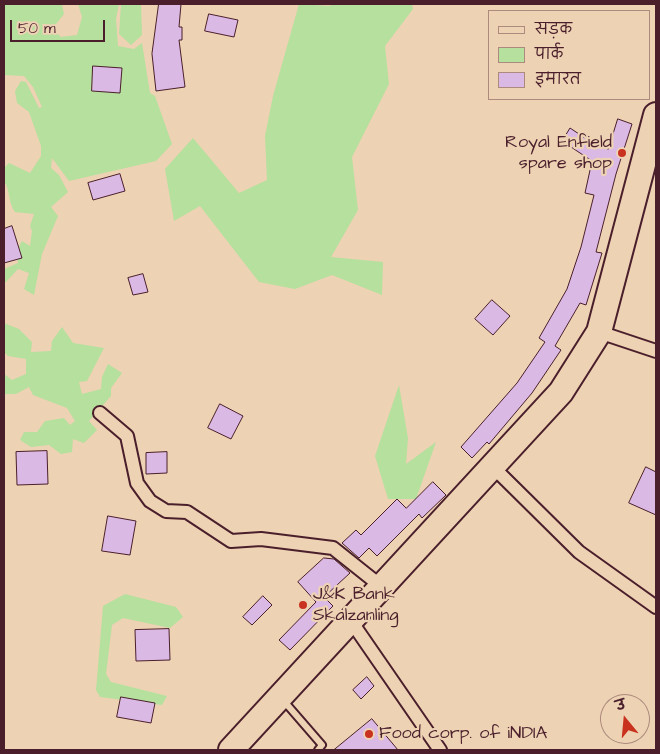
<!DOCTYPE html>
<html>
<head>
<meta charset="utf-8">
<style>
  body { margin:0 }
  #map { position:relative; width:660px; height:754px; overflow:hidden; background:#edd2b4; font-family:"Architects Daughter","Playpen Sans Deva",sans-serif }
  canvas { display:block }
  .frame { position:absolute; inset:0; border:5px solid #4a1f2b; pointer-events:none }
  .legend { position:absolute; left:488px; top:10px; width:162px; height:90px; box-sizing:border-box; background:#edd2b4; border:1px solid #ac8a7d; margin:0; padding:6px 9px; list-style:none; font-size:15px; color:#4a1f2b }
  .legend li { display:flex; align-items:center; gap:10px; height:25px }
  .legend b { width:25px; border:1px solid #ac8a7d }
  .north { position:absolute; left:600px; top:694px; width:50px; height:50px; box-sizing:border-box; background:#edd2b4; border:1px solid #ac8a7d; border-radius:50%; rotate:343deg; font-size:14px; font-weight:700; line-height:20px; text-align:center; color:#4a1f2b }
  .north::after { content:''; display:block; margin:auto; width:18px; height:22px; background:#c8321e; clip-path:polygon(50% 0,100% 100%,50% 72%,0 100%) }
  .scale { position:absolute; left:10px; top:20px; width:95px; height:22px; box-sizing:border-box; border:2px solid #4a1f2b; border-top:0; padding-left:6px; font-size:15px; line-height:18px; white-space:nowrap; color:#4a1f2b; -webkit-text-stroke:4px #edd2b4; paint-order:stroke }
</style>
</head>
<body>
<div id="map">
<canvas width="660" height="754"></canvas>
<div class="frame"></div>
<ul class="legend">
<li><b style="height:6px;background:#edd2b4"></b>सड़क</li>
<li><b style="height:14px;background:#b5e09d"></b>पार्क</li>
<li><b style="height:14px;background:#dbb9e5"></b>इमारत</li>
</ul>
<div class="north">उ</div>
<div class="scale">50 m</div>
</div>
<script>
const g = document.querySelector('canvas').getContext('2d');
g.lineJoin = 'round';
function paint(path, color) { g.fillStyle = color; g.fill(path, 'evenodd'); }
function strokePath(path, color, width, dash) { g.strokeStyle = color; g.lineWidth = width; g.lineCap = dash ? 'butt' : 'round'; g.setLineDash(dash || []); g.stroke(path); }
function write(font, color, halo, rows, align = 'center') {
  g.font = font + ' "Architects Daughter",sans-serif'; g.lineWidth = 4.5; g.setLineDash([]); g.textBaseline = 'middle'; g.strokeStyle = halo; g.fillStyle = color; for (const [text, x, y, turn = 0] of rows) {
    g.save(); g.translate(x, y); g.rotate((+turn || 0) * Math.PI / 180); g.textAlign = isNaN(turn) ? turn : align; if (halo) g.strokeText(text, 0, 0); g.fillText(text, 0, 0); g.restore();
  }
}
const green = new Path2D(`
  M 4,4 L 62,4 L 64,14 L 52,29 L 61,37 L 77,35 L 82,17 L 78,4 L 119,4 L 116,19 L 118,46 L 134,49 L 142,43 L 150,93 L 155,96 L 172,144 L 156,161 L 69,181 L 52,158 L 51,168 L 59,175 L 68,192 L 51,207 L 58,216 L 42,254 L 34,295 L 24,289 L 29,273 L 18,269 L 4,284 L 4,269 L 18,263 L 16,252 L 22,241 L 30,246 L 32,231 L 30,226 L 34,214 L 15,212 C 9,204 10,194 6,184 L 4,185 L 4,168 L 9,163 L 30,173 L 41,156 L 41,146 L 29,112 L 17,103 L 15,91 L 21,81 L 26,82 L 39,108 L 42,107 L 33,87 L 24,76 L 4,75 Z
  M 121,4 L 141,4 L 142,35 L 131,45 L 119,34 Z
  M 299,4 L 329,6 L 333,4 L 412,4 L 413,9 L 385,46 L 389,84 L 352,157 L 358,210 L 331,257 L 383,262 L 382,295 L 332,275 L 295,289 L 259,282 L 200,206 L 174,221 L 165,169 L 193,138 L 239,193 L 267,180 L 265,136 L 273,96 Z
  M 4,323 L 19,329 L 32,342 L 31,352 L 51,351 L 52,341 L 62,327 L 73,343 L 104,348 L 87,381 L 79,382 L 82,394 L 101,389 L 102,377 L 108,364 L 122,373 L 111,388 L 111,396 L 89,421 L 97,430 L 84,443 L 73,439 L 72,452 L 61,454 L 49,445 L 31,447 L 20,440 L 24,432 L 37,432 L 45,421 L 64,418 L 70,425 L 75,421 L 67,408 L 33,395 L 29,387 L 16,394 L 4,394 L 4,374 L 12,380 L 26,374 L 26,359 L 8,356 L 4,352 Z
  M 399,385 L 408,438 L 406,464 L 436,442 L 416,499 L 388,499 L 375,456 Z
  M 125,594 L 176,607 L 183,617 L 170,628 L 123,618 L 112,625 L 106,674 L 111,682 L 167,696 L 162,705 L 100,697 L 96,690 L 103,606 Z`);
const building = new Path2D(`
  M 159,4 L 181,4 L 179,27 L 182,27 L 182,40 L 179,40 L 185,87 L 156,91 L 152,54 Z
  M 209,14 L 238,20 L 234,37 L 205,31 Z
  M 93,66 L 122,68 L 120,93 L 92,91 Z
  M 618,119 L 632,124 L 616,174 L 596,252 L 602,253 L 586,305 L 580,303 L 555,346 L 561,350 L 532,393 L 489,444 L 487,442 L 472,458 L 461,447 L 517,383 L 545,342 L 539,338 L 567,289 L 581,247 L 594,195 L 585,193 L 592,161 L 562,141 L 570,128 L 594,144 L 608,149 Z
  M 120,174 L 125,191 L 93,200 L 88,183 Z
  M 12,226 L 22,258 L 4,263 L 4,229 Z
  M 143,274 L 148,292 L 133,295 L 128,278 Z
  M 492,300 L 510,316 L 493,335 L 475,319 Z
  M 220,404 L 243,416 L 231,439 L 208,428 Z
  M 47,451 L 48,484 L 17,485 L 16,452 Z
  M 167,452 L 167,473 L 146,474 L 146,453 Z
  M 646,467 L 656,472 L 656,515 L 629,503 Z
  M 433,482 L 446,495 L 422,518 L 419,514 L 377,556 L 369,548 L 359,558 L 342,543 L 356,530 L 361,535 L 397,499 L 406,508 Z
  M 108,516 L 136,521 L 130,555 L 102,551 Z
  M 324,558 L 334,559 L 350,573 L 324,597 L 333,606 L 290,650 L 279,640 L 316,602 L 298,582 Z
  M 263,596 L 272,605 L 252,625 L 243,617 Z
  M 169,629 L 170,660 L 136,661 L 135,630 Z
  M 367,677 L 374,686 L 361,699 L 353,690 Z
  M 121,697 L 155,703 L 151,723 L 117,717 Z
  M 372,719 L 398,750 L 334,750 Z`);
const lane = new Path2D(`
  M 283,700 L 322,745 L 318,750`);
const street = new Path2D(`
  M 599,332 L 656,351
  M 100,413 L 127,436 L 137,483 L 150,501 L 166,511 L 187,512 L 231,541 L 261,539 L 333,548 L 382,587
  M 493,467 L 579,552 L 656,607
  M 351,621 L 440,750`);
const highway = new Path2D(`
  M 231,750 L 561,392 L 599,332 L 656,115`);
const markers = [
  [622,153,5,"#c8321e"],
  [303,605,5,"#c8321e"],
  [369,734,5,"#c8321e"]
];
const poiNames = [
  ["Royal Enfield",612,143,"right"],
  ["spare shop",612,164,"right"],
  ["J&K Bank",313,595],
  ["Skalzanling",313,616],
  ["Food corp. of iNDIA",379,734]
];
paint(green, '#b5e09d');
paint(building, '#dbb9e5');
strokePath(building, '#4a1f2b', 1);
strokePath(lane, '#4a1f2b', 10);
strokePath(street, '#4a1f2b', 16);
strokePath(highway, '#4a1f2b', 28);
strokePath(lane, '#edd2b4', 6);
strokePath(street, '#edd2b4', 12);
strokePath(highway, '#edd2b4', 24);
for (const [x, y, r, color] of markers) { const dot = new Path2D(); dot.arc(x, y, r, 0, 2 * Math.PI); g.fillStyle = color; g.fill(dot); strokePath(dot, '#edd2b4', 2); }
write('18px', '#4a1f2b', '#edd2b4', poiNames, 'left');
</script>
</body>
</html>
